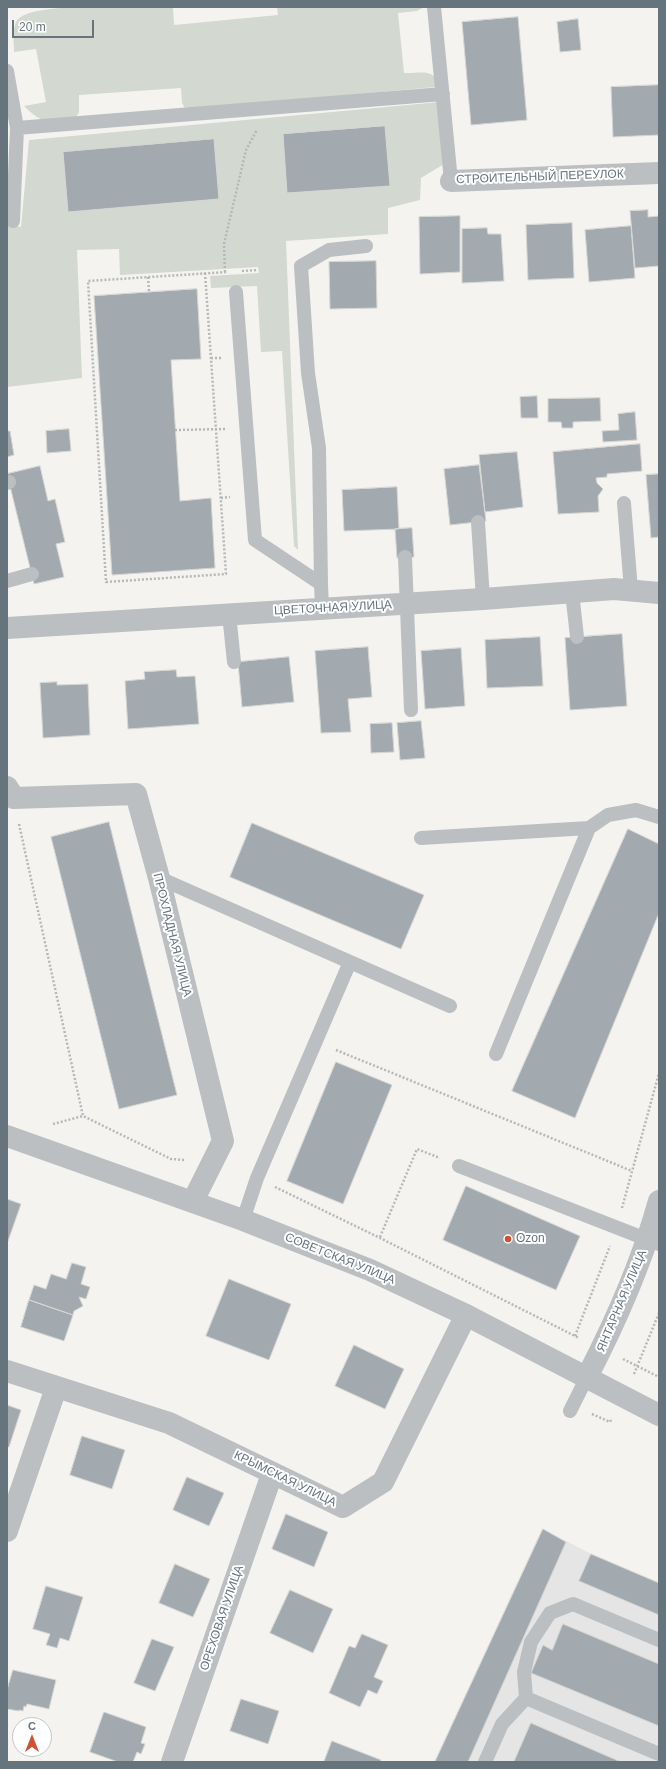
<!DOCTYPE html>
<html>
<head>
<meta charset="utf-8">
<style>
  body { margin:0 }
  #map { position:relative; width:666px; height:1769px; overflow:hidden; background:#f4f3f0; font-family:Helvetica,sans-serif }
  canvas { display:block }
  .frame { position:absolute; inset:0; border:8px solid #66747e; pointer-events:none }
  .north { position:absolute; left:12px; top:1717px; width:40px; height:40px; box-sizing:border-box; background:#fff; border:1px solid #c2c7cb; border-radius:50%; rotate:0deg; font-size:11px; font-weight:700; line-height:16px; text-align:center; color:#66747e }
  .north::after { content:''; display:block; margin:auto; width:14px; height:18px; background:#cf5034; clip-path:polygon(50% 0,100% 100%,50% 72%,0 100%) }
  .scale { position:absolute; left:12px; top:20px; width:82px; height:18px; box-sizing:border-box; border:2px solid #66747e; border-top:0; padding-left:5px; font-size:12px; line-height:14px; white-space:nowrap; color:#66747e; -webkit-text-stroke:3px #fff; paint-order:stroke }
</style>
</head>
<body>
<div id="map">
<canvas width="666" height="1769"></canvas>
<div class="frame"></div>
<div class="north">С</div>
<div class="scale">20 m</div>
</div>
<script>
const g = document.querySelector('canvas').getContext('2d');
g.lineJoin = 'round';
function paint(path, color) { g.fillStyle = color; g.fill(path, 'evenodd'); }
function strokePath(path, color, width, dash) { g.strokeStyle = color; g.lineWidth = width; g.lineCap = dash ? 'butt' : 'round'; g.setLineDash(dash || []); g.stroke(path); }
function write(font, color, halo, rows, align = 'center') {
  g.font = font + ' Helvetica,sans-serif'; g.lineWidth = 4; g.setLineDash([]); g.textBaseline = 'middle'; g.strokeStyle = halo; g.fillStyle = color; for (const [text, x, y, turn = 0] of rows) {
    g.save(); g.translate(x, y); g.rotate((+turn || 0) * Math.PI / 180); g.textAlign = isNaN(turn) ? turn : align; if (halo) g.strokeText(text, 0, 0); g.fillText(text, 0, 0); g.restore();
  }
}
const built = new Path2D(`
  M 543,1529 L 591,1554 L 659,1583 L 659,1762 L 435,1762 Z`);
const green = new Path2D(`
  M 80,7 L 173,7 L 174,25 L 278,15 L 277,7 L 424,7 L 417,11 L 398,13 L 404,73 C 417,74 432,68 438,82 L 435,87 L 186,110 L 182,103 L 181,88 L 79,95 L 79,112 L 75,119 C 49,122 44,126 24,106 L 46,102 L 36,49 L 14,52 C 14,43 12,31 16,22 C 23,8 66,8 80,7 Z
  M 440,102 L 444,164 L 421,178 L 420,200 L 388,208 L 388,234 L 286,241 L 298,550 L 294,546 L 282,351 L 261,352 L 257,286 L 211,288 L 210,276 L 259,273 L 258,267 L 120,275 L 119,249 L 77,250 L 82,378 L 7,387 L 7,224 L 21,227 L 29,140 ZM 385,126 L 390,186 L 287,193 L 283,134 ZM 214,139 L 219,199 L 68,212 L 63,153 Z`);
const building = new Path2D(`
  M 518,17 L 527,120 L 471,125 L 462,22 Z
  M 578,19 L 581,50 L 560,52 L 557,22 Z
  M 659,85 L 659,135 L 613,137 L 611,87 Z
  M 385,126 L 390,186 L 287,193 L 283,134 Z
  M 214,139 L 219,199 L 68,212 L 63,152 Z
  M 648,210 L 648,217 L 659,216 L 659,266 L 635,268 L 630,211 Z
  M 460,216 L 460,272 L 420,274 L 419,217 Z
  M 572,223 L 574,278 L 528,280 L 526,225 Z
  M 631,226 L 635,278 L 589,282 L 585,230 Z
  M 487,228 L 488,234 L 501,234 L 504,281 L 462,283 L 462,229 Z
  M 376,261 L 377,308 L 330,309 L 329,262 Z
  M 197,289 L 201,359 L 171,360 L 180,501 L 211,498 L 215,568 L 112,575 L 94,296 Z
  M 537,396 L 538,418 L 521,418 L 520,397 Z
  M 600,398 L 601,421 L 573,422 L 573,428 L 562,428 L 561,422 L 548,422 L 548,399 Z
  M 635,412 L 637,440 L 603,442 L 602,431 L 619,430 L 618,414 Z
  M 69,429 L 71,451 L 47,453 L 46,431 Z
  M 7,431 L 10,431 L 14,455 L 7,457 Z
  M 640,444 L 642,471 L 607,474 L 607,477 L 596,478 L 597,483 L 603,489 L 598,496 L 599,512 L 558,514 L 553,452 Z
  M 517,452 L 523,507 L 485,512 L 479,455 Z
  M 479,465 L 486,521 L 450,525 L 444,469 Z
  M 40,466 L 48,501 L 55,499 L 65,542 L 56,544 L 64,577 L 34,584 L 7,474 Z
  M 659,474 L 659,537 L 651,538 L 646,475 Z
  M 397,487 L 399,529 L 344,531 L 342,490 Z
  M 412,528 L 414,557 L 397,558 L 395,529 Z
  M 622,634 L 627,706 L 570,710 L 565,638 Z
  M 540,637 L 543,686 L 487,688 L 485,640 Z
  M 368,647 L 372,697 L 348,699 L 351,732 L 321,733 L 315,651 Z
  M 461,648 L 465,706 L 425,709 L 421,651 Z
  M 289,657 L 294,702 L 242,707 L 238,662 Z
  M 176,670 L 177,677 L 195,676 L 199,724 L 128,729 L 125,681 L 145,679 L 144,672 Z
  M 57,682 L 57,685 L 88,684 L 90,735 L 43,738 L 40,683 Z
  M 421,721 L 425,758 L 400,760 L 397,723 Z
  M 392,723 L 394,752 L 371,753 L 370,724 Z
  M 109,822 L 177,1095 L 119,1109 L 51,837 Z
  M 252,823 L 424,895 L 401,949 L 230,877 Z
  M 628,829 L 659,844 L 659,913 L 575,1118 L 512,1091 Z
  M 336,1062 L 392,1085 L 343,1204 L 287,1181 Z
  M 466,1186 L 580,1236 L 556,1290 L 443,1240 Z
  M 7,1199 L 21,1204 L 7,1244 Z
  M 72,1263 L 86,1267 L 81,1284 L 90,1287 L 86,1299 L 79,1297 L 83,1306 L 74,1311 L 73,1315 L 29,1300 L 34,1285 L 46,1289 L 51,1274 L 66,1279 Z
  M 229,1279 L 291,1304 L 269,1360 L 206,1336 Z
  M 29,1300 L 73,1315 L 64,1341 L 21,1327 Z
  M 354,1345 L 404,1369 L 385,1409 L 335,1386 Z
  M 7,1405 L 21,1410 L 9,1447 L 7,1447 Z
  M 82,1436 L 125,1450 L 112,1489 L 70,1475 Z
  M 187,1477 L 224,1493 L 209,1526 L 173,1510 Z
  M 286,1514 L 328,1532 L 314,1567 L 272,1549 Z
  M 543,1529 L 566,1542 L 468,1762 L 435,1762 Z
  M 591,1554 L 659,1583 L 659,1615 L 579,1581 Z
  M 175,1564 L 210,1579 L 193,1617 L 159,1603 Z
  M 46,1586 L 83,1597 L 69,1641 L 60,1638 L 57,1648 L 46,1645 L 50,1634 L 33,1629 Z
  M 290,1590 L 333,1609 L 313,1653 L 270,1633 Z
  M 563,1624 L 659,1664 L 659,1726 L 531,1673 L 543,1645 L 552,1650 Z
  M 362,1634 L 388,1645 L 374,1677 L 383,1681 L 377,1694 L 368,1690 L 360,1707 L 329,1693 L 349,1646 L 355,1648 Z
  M 152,1639 L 174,1647 L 155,1691 L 134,1683 Z
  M 13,1670 L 56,1680 L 49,1709 L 27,1704 L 26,1707 L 24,1706 L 23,1711 L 19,1710 L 19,1711 L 7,1709 L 7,1690 Z
  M 241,1699 L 279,1711 L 268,1744 L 230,1731 Z
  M 104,1712 L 146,1727 L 141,1743 L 145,1744 L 141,1754 L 137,1752 L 133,1762 L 118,1762 L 90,1752 Z
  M 531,1723 L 621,1762 L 514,1762 Z
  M 332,1741 L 381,1760 L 380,1762 L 324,1762 Z`);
const path = new Path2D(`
  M 242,271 L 258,270
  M 225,272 L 224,244 L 246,150 L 257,130
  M 205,273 L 226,574 L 106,582 L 88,281 L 227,272
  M 148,277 L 149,292
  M 211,358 L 221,358
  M 175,430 L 226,429
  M 221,498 L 230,497
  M 19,824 L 83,1116 L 171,1159 L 185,1160
  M 336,1050 L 632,1171
  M 53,1124 L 83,1116
  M 275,1187 L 380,1238 L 579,1338
  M 622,1208 L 659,1073
  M 380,1237 L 417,1149 L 440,1158
  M 575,1336 L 610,1246
  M 623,1359 L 659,1377
  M 634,1374 L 659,1313
  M 592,1414 L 610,1422 L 612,1418`);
const service = new Path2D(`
  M 434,7 L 451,181
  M 7,71 L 17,128 L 13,221
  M 17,128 L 443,94
  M 236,292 L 255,540 L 321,584 L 322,608
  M 7,483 L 9,482
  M 624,503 L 631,590
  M 478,522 L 483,599
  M 405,557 L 411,710
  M 7,581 L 32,574
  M 321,584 L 319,448 L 308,373 L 301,266 L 329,250 L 366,246
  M 572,592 L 577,637
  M 229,614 L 234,662
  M 421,838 L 589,828
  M 159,878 L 450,1006
  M 496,1054 L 589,828 L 608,815 L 636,810 L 659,817
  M 459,1166 L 659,1244
  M 243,1220 L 257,1178 L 350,962
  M 570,1411 L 587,1377
  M 526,1698 L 524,1672 L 531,1642 L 550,1613 L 573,1604 L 659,1640
  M 485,1762 L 502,1724 L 526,1698 L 659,1754`);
const minor = new Path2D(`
  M 451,181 L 659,173
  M 7,628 L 483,599 L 614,589 L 659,593
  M 7,787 L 14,798 L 136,794 L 159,878 L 223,1141 L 193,1201
  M 7,1371 L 169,1423 L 343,1507 L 383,1482 L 466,1315
  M 587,1377 C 616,1321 642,1262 659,1201
  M 7,1531 L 56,1388
  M 172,1762 L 272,1474`);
const tertiary = new Path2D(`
  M 7,1136 L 243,1220 L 370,1270 L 466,1315 L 659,1415`);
const markers = [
  [508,1239,4,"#cf5034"]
];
const streetNames = [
  ["СТРОИТЕЛЬНЫЙ ПЕРЕУЛОК",540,177,-2],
  ["ЦВЕТОЧНАЯ УЛИЦА",333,608,-3],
  ["ПРОХЛАДНАЯ УЛИЦА",172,935,76],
  ["СОВЕТСКАЯ УЛИЦА",340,1259,22],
  ["ЯНТАРНАЯ УЛИЦА",622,1301,-67],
  ["КРЫМСКАЯ УЛИЦА",285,1479,26],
  ["ОРЕХОВАЯ УЛИЦА",222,1618,-71]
];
const poiNames = [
  ["Ozon",516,1239]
];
paint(built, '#e4e5e4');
paint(green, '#d3d8d0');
paint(building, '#a3aaaf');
strokePath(building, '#d5d5d3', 1);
strokePath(path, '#b5b8ba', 2.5, [2, 2]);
strokePath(service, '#bbbfc2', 14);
strokePath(minor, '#bbbfc2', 22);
strokePath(tertiary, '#bbbfc2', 22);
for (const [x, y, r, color] of markers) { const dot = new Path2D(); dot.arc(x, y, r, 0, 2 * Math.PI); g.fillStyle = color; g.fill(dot); strokePath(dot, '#fff', 1.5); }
write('12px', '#66747e', '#fff', streetNames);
write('12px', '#66747e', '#fff', poiNames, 'left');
</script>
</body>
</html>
